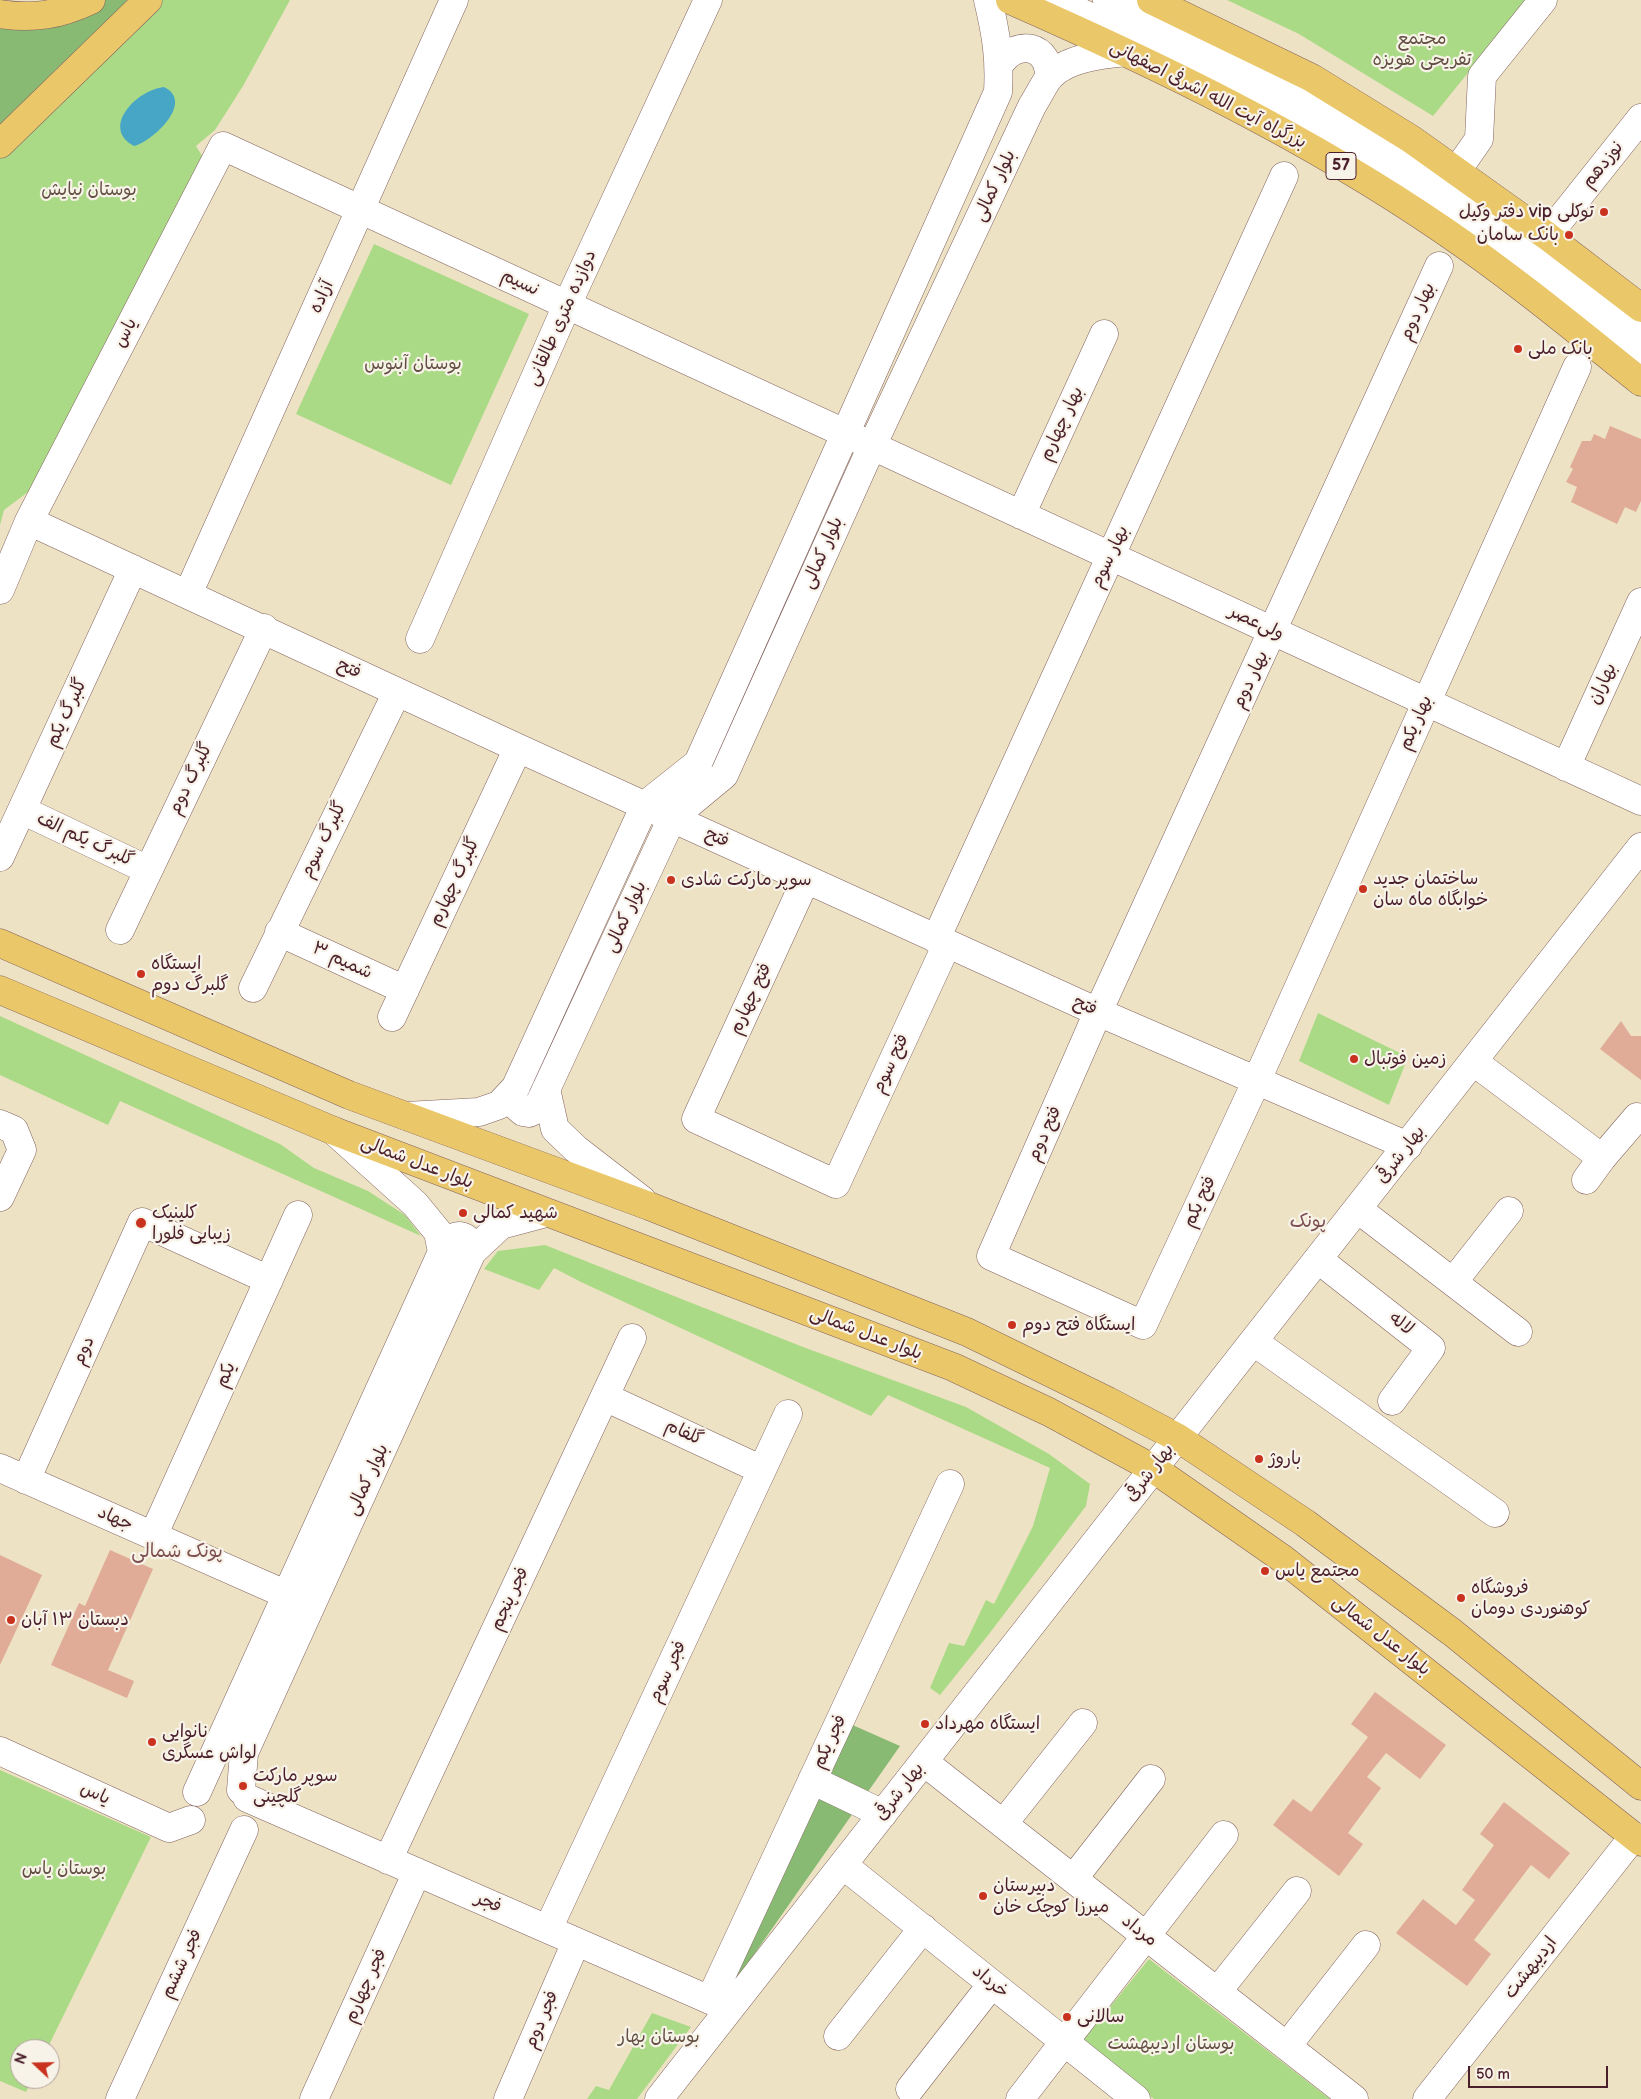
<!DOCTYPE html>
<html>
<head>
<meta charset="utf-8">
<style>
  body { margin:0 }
  #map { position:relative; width:1641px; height:2099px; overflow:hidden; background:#ede2c3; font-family:"Balsamiq Sans",sans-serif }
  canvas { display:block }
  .north { position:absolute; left:10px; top:2039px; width:50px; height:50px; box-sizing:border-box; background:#f7f3e8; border:1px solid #b29e9c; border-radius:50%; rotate:291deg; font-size:14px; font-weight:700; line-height:20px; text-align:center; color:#4a1f2b }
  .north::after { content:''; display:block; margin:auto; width:18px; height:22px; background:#c8321e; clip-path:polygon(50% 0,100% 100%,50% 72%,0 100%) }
  .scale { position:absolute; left:1468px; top:2066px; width:140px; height:22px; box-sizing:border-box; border:2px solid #4a1f2b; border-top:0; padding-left:6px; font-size:15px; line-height:18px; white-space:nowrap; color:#4a1f2b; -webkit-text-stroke:4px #f7f3e8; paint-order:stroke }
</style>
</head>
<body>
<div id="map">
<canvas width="1641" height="2099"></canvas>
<div class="north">N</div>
<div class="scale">50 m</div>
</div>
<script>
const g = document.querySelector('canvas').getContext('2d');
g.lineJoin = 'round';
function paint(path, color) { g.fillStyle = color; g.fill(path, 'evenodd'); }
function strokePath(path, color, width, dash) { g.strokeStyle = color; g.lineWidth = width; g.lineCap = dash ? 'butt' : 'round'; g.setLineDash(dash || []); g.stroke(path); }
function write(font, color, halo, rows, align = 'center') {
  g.font = font + ' "Balsamiq Sans","Playpen Sans Arabic",sans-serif'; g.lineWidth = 4.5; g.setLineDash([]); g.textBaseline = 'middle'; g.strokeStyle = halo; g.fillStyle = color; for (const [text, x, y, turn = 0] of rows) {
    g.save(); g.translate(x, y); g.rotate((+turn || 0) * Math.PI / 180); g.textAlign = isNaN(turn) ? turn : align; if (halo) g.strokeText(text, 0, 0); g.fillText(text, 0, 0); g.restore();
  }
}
const green = new Path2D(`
  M 157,0 L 290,0 L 243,86 L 215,130 L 196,146 L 204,159 L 32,489 L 4,510 L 0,525 L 0,151 Z
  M 1227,0 L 1527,0 L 1433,116 L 1299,34 Z
  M 374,244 L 529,314 L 451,485 L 296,414 Z
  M 1318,1013 L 1408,1057 L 1389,1105 L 1299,1061 Z
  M 0,1016 L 280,1144 L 314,1168 L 368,1191 L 405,1215 L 421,1236 L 120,1101 L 108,1125 L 0,1075 Z
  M 545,1245 L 803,1347 L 966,1407 L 1049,1454 L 1090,1484 L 1086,1506 L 989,1634 L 940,1695 L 930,1688 L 949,1643 L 964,1646 L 986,1600 L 994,1604 L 1033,1526 L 1050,1468 L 888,1395 L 871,1416 L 581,1282 L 554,1268 L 539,1290 L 484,1269 L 498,1251 Z
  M 0,1770 L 151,1837 L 47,2049 L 20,2049 L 20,2079 L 33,2079 L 26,2092 L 0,2081 Z
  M 1149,1959 L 1330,2099 L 1154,2099 L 1147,2094 L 1083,2040 Z
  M 652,2013 L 691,2027 L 637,2099 L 587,2099 L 596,2086 L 609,2090 Z`);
const forest = new Path2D(`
  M 105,0 L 139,0 L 0,133 L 0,22 L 87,10 Z
  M 848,1723 L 900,1746 L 727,1993 Z`);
const water = new Path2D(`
  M 164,87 C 195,102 153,141 134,146 C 100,128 136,90 164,87 Z`);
const building = new Path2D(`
  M 1610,426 L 1641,439 L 1641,501 L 1636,512 L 1625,507 L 1617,524 L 1571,502 L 1577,487 L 1566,482 L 1573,469 L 1570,467 L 1582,441 L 1591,441 L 1594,434 L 1605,439 Z
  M 1621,1021 L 1631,1036 L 1641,1036 L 1641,1080 L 1600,1049 Z
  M 110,1550 L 153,1569 L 108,1670 L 134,1681 L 127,1698 L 51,1665 L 79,1603 L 85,1606 Z
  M 0,1555 L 42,1575 L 0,1665 Z
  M 1375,1692 L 1446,1745 L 1420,1779 L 1386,1753 L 1367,1777 L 1381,1788 L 1348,1833 L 1363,1844 L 1339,1876 L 1273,1825 L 1293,1799 L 1311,1812 L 1368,1737 L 1351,1724 Z
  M 1504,1802 L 1570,1853 L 1549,1879 L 1531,1865 L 1474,1940 L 1491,1954 L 1467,1986 L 1396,1933 L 1423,1899 L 1456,1925 L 1475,1900 L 1462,1890 L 1494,1845 L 1480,1834 Z`);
const minor = new Path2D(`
  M 988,0 C 996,34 1000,57 998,92 L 698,763 L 645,805 L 513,1093 L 515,1105 L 523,1112 L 529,1113 L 537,1109 L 672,818 L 724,775 L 872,446 L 1032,106 C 1037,98 1042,88 1048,79 C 1064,58 1103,54 1127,52
  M 1054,0 C 1184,60 1316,122 1435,202 C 1507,249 1574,303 1641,357
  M 1107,0 L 1347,118 L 1454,188 L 1545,251 L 1641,327
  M 1000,64 C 1017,38 1050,45 1049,78
  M 1456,172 L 1479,139 L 1482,76 L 1543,0
  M 1547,236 L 1641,118
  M 1439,266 L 1098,1012 L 991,1256 L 1143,1325 L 1257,1080 L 1577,367
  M 1021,515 L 1104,334
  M 29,521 L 518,748 L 1098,1012 L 1408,1146
  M 0,590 L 29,521 L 223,146 L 1641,801
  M 188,594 L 454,0
  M 420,639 L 567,305 L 708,0
  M 1566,767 L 1641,602
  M 22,810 L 148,870
  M 0,857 L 133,569
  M 806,879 L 696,1119 L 836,1184 L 947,944
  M 120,930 L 264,628
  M 279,932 L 405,990
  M 936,939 L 1284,176
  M 253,988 L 397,692
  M 392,1017 L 518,748
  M 1474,1062 L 1602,1158 L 1637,1117
  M 546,1089 L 555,1129 L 576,1149 L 642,1200
  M 406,1116 L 479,1112 L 499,1105 L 516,1087
  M 0,1124 L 14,1130 L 22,1150 L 0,1197
  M 334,1131 L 415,1204 L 438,1232 L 442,1252
  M 1586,1180 L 1602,1158
  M 1359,1210 L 1518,1332
  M 1319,1260 L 1431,1348 L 1392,1401
  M 1453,1282 L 1509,1211
  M 1254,1342 L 1495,1513
  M 605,1397 L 762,1470
  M 0,1468 L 285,1594
  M 26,1480 L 142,1222 L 269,1280
  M 153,1536 L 298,1215
  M 0,1751 L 169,1828 L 191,1820
  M 924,1762 L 1354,2099
  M 812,1780 L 883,1814
  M 241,1790 L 244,1753 L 472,1252 L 501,1225 L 546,1213
  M 197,1792 L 447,1241 C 455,1236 459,1234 467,1239 L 472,1252
  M 247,1798 L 726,2007
  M 1003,1824 L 1083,1723
  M 388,1860 L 632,1338
  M 843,1865 L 1136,2099
  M 1073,1879 L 1151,1779
  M 548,1929 L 788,1414
  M 1217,1992 L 1297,1891
  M 710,2000 L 950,1484
  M 838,2036 L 923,1928
  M 1287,2046 L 1366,1945
  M 910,2089 L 992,1984
  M 120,2099 L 244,1830
  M 314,2099 L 417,1872
  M 508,2099 L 576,1942
  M 659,2099 C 987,1682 1316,1266 1641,847
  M 1020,2099 L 1224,1835
  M 1427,2099 L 1634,1836`);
const major = new Path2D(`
  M 0,943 L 349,1095 L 649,1206 L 967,1332 L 1108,1401 L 1178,1438 L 1305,1523 L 1453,1633 L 1641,1786
  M 0,990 L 334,1131 L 953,1367 L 1049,1412 L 1154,1469 L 1283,1559 L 1641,1842`);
const highway = new Path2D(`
  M 1010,0 C 1160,66 1307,137 1443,230 C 1512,277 1576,330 1641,382
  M 1151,0 L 1312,78 L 1411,139 L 1547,236 L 1641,308
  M 0,14 C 35,19 59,15 91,0
  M 0,144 L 148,0`);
const markers = [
  [1604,212,5,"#c8321e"],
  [1569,235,5,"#c8321e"],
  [1518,349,5,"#c8321e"],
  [671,880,5,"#c8321e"],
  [1363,889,5,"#c8321e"],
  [141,974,5,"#c8321e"],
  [1354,1059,5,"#c8321e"],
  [463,1213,5,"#c8321e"],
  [141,1223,6,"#c8321e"],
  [1012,1325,5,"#c8321e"],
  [1259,1459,5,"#c8321e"],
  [1265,1571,5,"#c8321e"],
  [1461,1598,5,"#c8321e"],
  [11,1620,5,"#c8321e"],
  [925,1724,5,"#c8321e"],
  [152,1742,5,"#c8321e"],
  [243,1786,5,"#c8321e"],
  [983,1896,5,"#c8321e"],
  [1067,2017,5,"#c8321e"]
];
const shields = [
  [1341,166,30]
];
const shieldNames = [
  ["57",1341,166]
];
const parkNames = [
  ["مجتمع",1422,39],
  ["تفریحی هویزه",1422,60],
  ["بوستان نیایش",89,190],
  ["بوستان آبنوس",413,364],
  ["بوستان یاس",64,1869],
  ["بوستان بهار",659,2037],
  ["بوستان اردیبهشت",1171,2044]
];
const streetNames = [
  ["بزرگراه آیت الله اشرفی اصفهانی",1208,95,27],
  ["نوزدهم",1603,165,-51],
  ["بلوار کمالی",995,186,-65],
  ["نسیم",520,283,25],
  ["آزاده",322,297,-66],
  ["بهار دوم",1418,312,-66],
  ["دوازده متری طالقانی",562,318,-66],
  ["یاس",126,333,-63],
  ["بهار چهارم",1062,424,-65],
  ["بلوار کمالی",823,553,-66],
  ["بهار سوم",1110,557,-65],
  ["ولی‌عصر",1256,623,25],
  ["فتح",349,669,25],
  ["بهار دوم",1251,680,-65],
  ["بهاران",1603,684,-65],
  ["گلبرگ یکم",67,713,-65],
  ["بهار یکم",1416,723,-66],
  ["گلبرگ دوم",191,779,-64],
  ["فتح",717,838,24],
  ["گلبرگ یکم الف",85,840,25],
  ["گلبرگ سوم",324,840,-64],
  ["گلبرگ چهارم",455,882,-65],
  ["بلوار کمالی",626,917,-65],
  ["شمیم ۳",342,961,25],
  ["فتح چهارم",751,999,-65],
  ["فتح",1085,1006,24],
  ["فتح سوم",891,1064,-65],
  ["فتح دوم",1045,1134,-66],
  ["بهار شرقی",1401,1155,-52],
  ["بلوار عدل شمالی",417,1163,21],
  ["فتح یکم",1200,1202,-65],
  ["لاله",1401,1324,38],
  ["بلوار عدل شمالی",866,1334,21],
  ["دوم",84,1351,-66],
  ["یکم",226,1375,-66],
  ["گلفام",684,1433,25],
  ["بهار شرقی",1150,1473,-52],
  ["بلوار کمالی",368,1480,-65],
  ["جهاد",115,1519,24],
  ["فجر پنجم",510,1599,-65],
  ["بلوار عدل شمالی",1381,1636,38],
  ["فجر سوم",668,1672,-65],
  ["فجر یکم",830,1742,-65],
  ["بهار شرقی",900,1792,-52],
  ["یاس",95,1794,24],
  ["فجر",488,1903,23],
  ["مرداد",1139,1931,38],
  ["فجر ششم",182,1964,-65],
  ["اردیبهشت",1531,1968,-52],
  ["خرداد",990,1982,39],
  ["فجر چهارم",366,1986,-66],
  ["فجر دوم",542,2020,-67]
];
const poiNames = [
  ["دفتر وکیل vip توکلی",1594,212,"right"],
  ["بانک سامان",1559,235,"right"],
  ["بانک ملی",1528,349],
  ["ساختمان جدید",1373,879],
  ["خوابگاه ماه سان",1373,900],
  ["سوپر مارکت شادی",681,880],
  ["ایستگاه",151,964],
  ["گلبرگ دوم",151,985],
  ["زمین فوتبال",1364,1059],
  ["کلینیک",152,1213],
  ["زیبایی فلورا",152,1234],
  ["شهید کمالی",473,1213],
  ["ایستگاه فتح دوم",1022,1325],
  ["باروژ",1269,1459],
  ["مجتمع یاس",1275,1571],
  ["فروشگاه",1471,1588],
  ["کوهنوردی دومان",1471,1609],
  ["دبستان ۱۳ آبان",21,1620],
  ["ایستگاه مهرداد",935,1724],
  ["نانوایی",162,1732],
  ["لواش عسگری",162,1753],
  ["سوپر مارکت",253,1776],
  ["گلچینی",253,1797],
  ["دبیرستان",993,1886],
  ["میرزا کوچک خان",993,1907],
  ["سالانی",1077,2017]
];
const neighbourhoodNames = [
  ["پونک",1308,1222],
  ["پونک شمالی",177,1552]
];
paint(green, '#abda87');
paint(forest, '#88ba74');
paint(water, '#47a6c6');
paint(building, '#e0ac98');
strokePath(minor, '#836360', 29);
strokePath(major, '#836360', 29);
strokePath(highway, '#836360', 29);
strokePath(minor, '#fff', 28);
strokePath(major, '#eac769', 28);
strokePath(highway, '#eac769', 28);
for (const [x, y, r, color] of markers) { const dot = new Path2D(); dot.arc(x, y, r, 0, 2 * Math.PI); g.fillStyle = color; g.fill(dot); strokePath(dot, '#f7f3e8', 2); }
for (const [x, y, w] of shields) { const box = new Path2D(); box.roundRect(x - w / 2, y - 13.5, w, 27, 4); g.fillStyle = '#f7f3e8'; g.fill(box); strokePath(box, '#4a1f2b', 1); }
write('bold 16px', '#4a1f2b', null, shieldNames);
write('18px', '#624e42', '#f7f3e8', parkNames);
write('18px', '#4a1f2b', '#f7f3e8', streetNames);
write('18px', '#4a1f2b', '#f7f3e8', poiNames, 'left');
write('19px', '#7e5051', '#f7f3e8', neighbourhoodNames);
</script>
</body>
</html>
